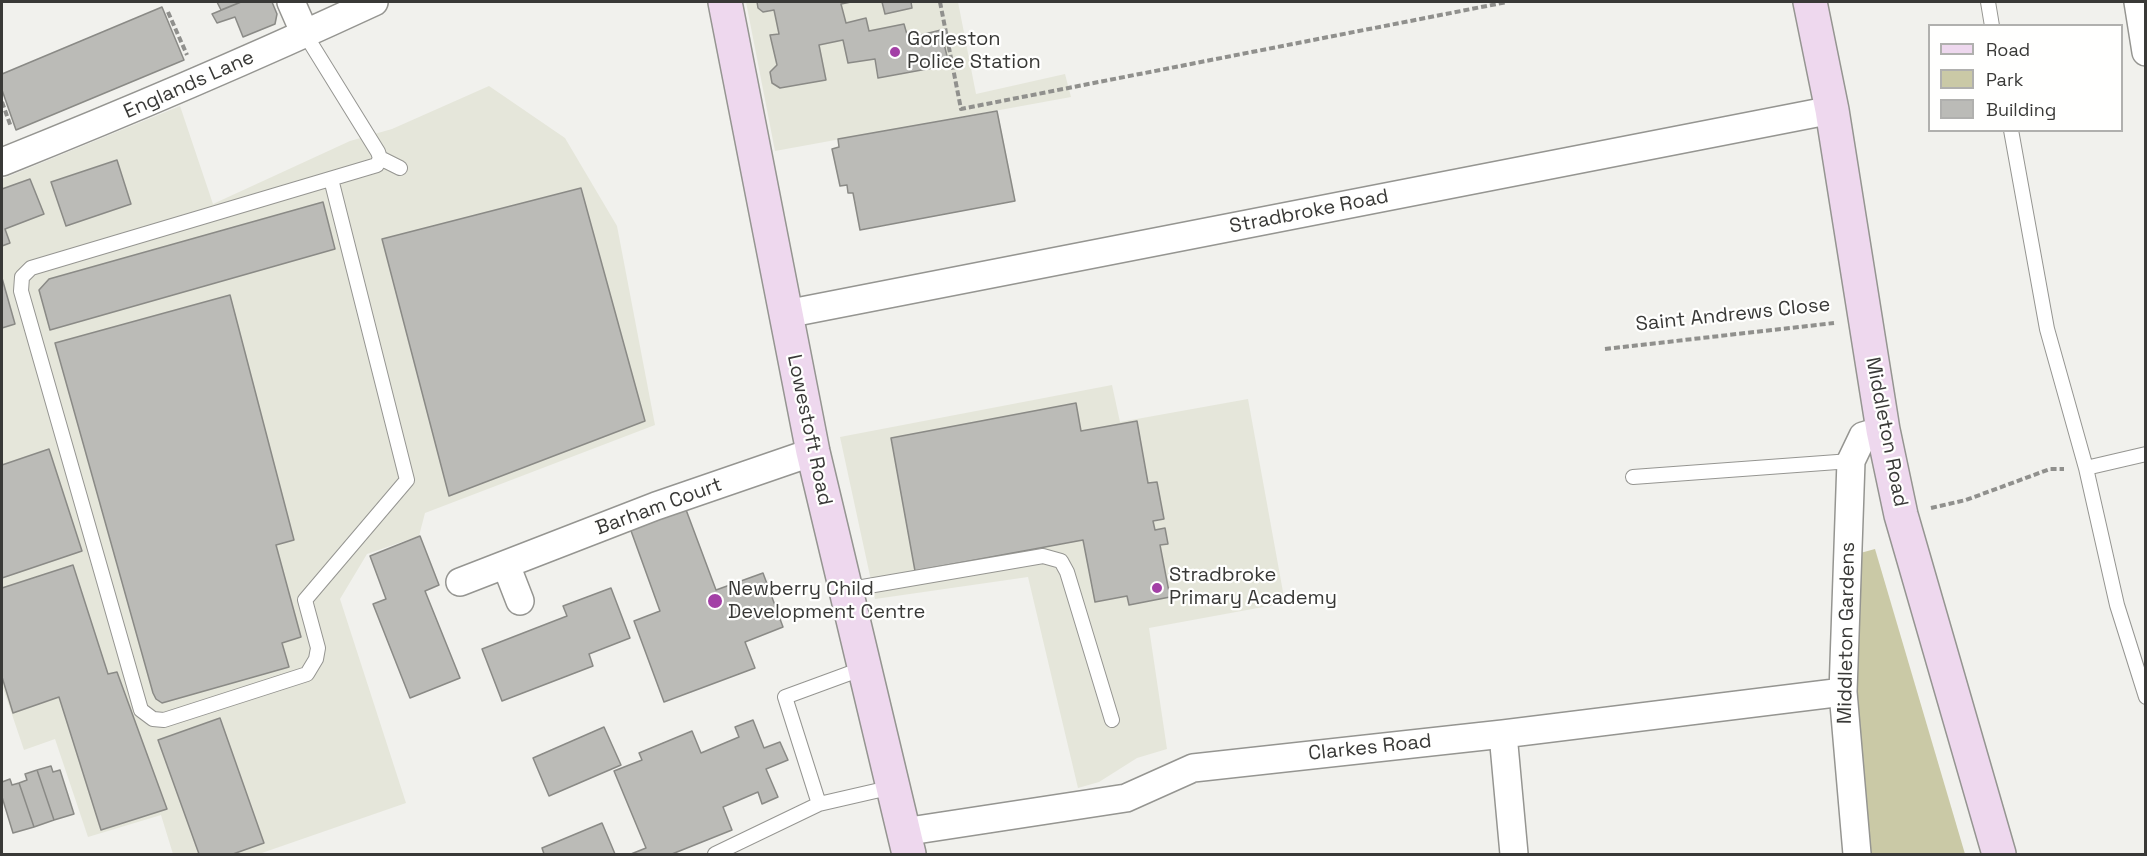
<!DOCTYPE html>
<html>
<head>
<meta charset="utf-8">
<style>
  body { margin:0 }
  #map { position:relative; width:2147px; height:856px; overflow:hidden; background:#f1f1ed; font-family:"Space Grotesk",sans-serif }
  canvas { display:block }
  .frame { position:absolute; inset:0; border:3px solid #393937; pointer-events:none }
  .legend { position:absolute; left:1928px; top:24px; width:195px; height:108px; box-sizing:border-box; background:#fffffe; border:2px solid #b0b0ae; margin:0; padding:8px 10px; list-style:none; font-size:18px; color:#393937 }
  .legend li { display:flex; align-items:center; gap:12px; height:30px }
  .legend b { width:30px; border:2px solid #b0b0ae }
</style>
</head>
<body>
<div id="map">
<canvas width="2147" height="856"></canvas>
<div class="frame"></div>
<ul class="legend">
<li><b style="height:8px;background:#eed8ee"></b>Road</li>
<li><b style="height:16px;background:#cac9a6"></b>Park</li>
<li><b style="height:16px;background:#bbbbb7"></b>Building</li>
</ul>
</div>
<script>
const g = document.querySelector('canvas').getContext('2d');
g.lineJoin = 'round';
function paint(path, color) { g.fillStyle = color; g.fill(path, 'evenodd'); }
function strokePath(path, color, width, dash) { g.strokeStyle = color; g.lineWidth = width; g.lineCap = dash ? 'butt' : 'round'; g.setLineDash(dash || []); g.stroke(path); }
function write(font, color, halo, rows, align = 'center') {
  g.font = font + ' "Space Grotesk",sans-serif'; g.lineWidth = 4.5; g.setLineDash([]); g.textBaseline = 'middle'; g.strokeStyle = halo; g.fillStyle = color; for (const [text, x, y, turn = 0] of rows) {
    g.save(); g.translate(x, y); g.rotate((+turn || 0) * Math.PI / 180); g.textAlign = isNaN(turn) ? turn : align; if (halo) g.strokeText(text, 0, 0); g.fillText(text, 0, 0); g.restore();
  }
}
const built = new Path2D(`
  M 746,2 L 958,2 L 976,94 L 1065,74 L 1071,97 L 775,151 Z
  M 489,86 L 565,138 L 617,226 L 655,425 L 425,513 L 419,536 L 367,554 L 340,599 L 406,803 L 259,854 L 173,854 L 161,815 L 88,837 L 55,739 L 24,750 L 2,685 L 2,179 L 180,106 L 213,204 L 350,141 L 392,129 Z
  M 1112,385 L 1120,422 L 1248,399 L 1285,603 L 1149,628 L 1167,749 L 1137,758 L 1099,782 L 1078,788 L 1028,577 L 875,599 L 840,437 Z`);
const green = new Path2D(`
  M 1875,549 L 1965,854 L 1870,854 L 1856,718 L 1853,555 Z`);
const building = new Path2D(`
  M 217,2 L 241,2 L 221,10 Z
  M 241,2 L 272,2 L 277,14 L 275,24 L 243,37 L 235,17 L 217,23 L 212,14 Z
  M 757,2 L 851,2 L 841,4 L 846,23 L 866,18 L 869,31 L 904,24 L 908,38 L 941,30 L 949,65 L 878,78 L 875,59 L 848,63 L 843,40 L 819,45 L 826,80 L 780,88 L 772,83 L 770,72 L 777,65 L 770,35 L 779,34 L 774,10 L 763,12 L 758,8 Z
  M 882,2 L 911,2 L 912,8 L 885,14 Z
  M 162,7 L 184,60 L 16,130 L 2,90 L 2,74 Z
  M 997,111 L 1015,201 L 860,230 L 853,193 L 848,193 L 847,185 L 840,186 L 832,149 L 839,147 L 838,139 Z
  M 117,160 L 131,204 L 66,226 L 51,182 Z
  M 30,179 L 44,214 L 5,229 L 10,243 L 2,246 L 2,189 Z
  M 581,188 L 645,421 L 449,496 L 382,239 Z
  M 323,202 L 335,249 L 50,330 L 39,290 L 49,279 Z
  M 2,278 L 15,324 L 2,328 Z
  M 230,295 L 294,540 L 276,545 L 301,637 L 282,643 L 289,667 L 162,703 L 156,699 L 153,693 L 55,343 Z
  M 1076,403 L 1081,431 L 1137,421 L 1148,483 L 1157,482 L 1164,519 L 1153,521 L 1155,530 L 1165,528 L 1168,544 L 1160,545 L 1170,597 L 1129,605 L 1127,596 L 1095,602 L 1083,540 L 915,571 L 891,438 Z
  M 49,449 L 82,551 L 2,578 L 2,465 Z
  M 685,507 L 716,590 L 763,573 L 783,627 L 745,642 L 755,668 L 664,702 L 634,621 L 660,611 L 630,528 Z
  M 420,536 L 439,585 L 425,591 L 460,678 L 410,698 L 373,604 L 386,599 L 370,556 Z
  M 73,565 L 108,674 L 117,672 L 167,809 L 101,830 L 59,697 L 13,713 L 2,677 L 2,588 Z
  M 611,588 L 630,638 L 589,654 L 593,666 L 502,701 L 482,649 L 567,616 L 563,606 Z
  M 220,718 L 264,843 L 233,854 L 199,854 L 158,740 Z
  M 753,720 L 764,748 L 780,742 L 788,760 L 766,769 L 778,797 L 762,804 L 758,792 L 723,807 L 732,830 L 672,854 L 631,854 L 646,848 L 614,771 L 642,760 L 639,753 L 692,731 L 701,753 L 739,737 L 735,727 Z
  M 604,727 L 621,765 L 549,796 L 533,758 Z
  M 51,766 L 53,772 L 60,770 L 74,814 L 54,820 L 37,770 Z
  M 37,770 L 54,820 L 34,827 L 19,783 L 27,780 L 25,774 Z
  M 10,779 L 12,785 L 19,783 L 34,827 L 13,833 L 2,797 L 2,782 Z
  M 602,823 L 615,854 L 544,854 L 542,848 Z`);
const path = new Path2D(`
  M 940,2 L 961,109 L 1507,2
  M 168,12 L 187,55
  M 2,102 L 11,127
  M 1605,349 L 1834,323
  M 1931,508 L 1966,500 L 2050,469 L 2064,469`);
const lane = new Path2D(`
  M 1988,2 L 1992,26
  M 305,34 L 378,152 L 380,158 L 377,165 L 31,268 L 22,277 L 21,291 L 141,710 L 153,719 L 164,720 L 307,674 L 316,659 L 318,648 L 305,600 L 407,480 L 331,179
  M 2011,130 L 2047,329 L 2086,468 L 2117,605 L 2146,697
  M 380,158 L 400,168
  M 2086,468 L 2146,454
  M 1633,477 L 1851,461
  M 845,590 L 1043,556 L 1061,561 L 1067,572 L 1112,720
  M 819,804 L 785,697 L 864,668
  M 715,854 L 819,804 L 893,787`);
const street = new Path2D(`
  M 291,2 L 305,34
  M 2138,2 L 2146,52
  M 2,162 C 127,112 251,59 374,2
  M 786,314 L 1832,110
  M 506,565 L 520,601
  M 460,582 L 656,506 L 813,452
  M 1503,734 L 1514,854
  M 903,832 L 1126,798 L 1193,768 L 1503,734 L 1843,692
  M 1857,854 L 1843,692 L 1851,461 L 1863,436 L 1883,430`);
const secondary = new Path2D(`
  M 725,2 L 813,452 L 909,854
  M 1810,2 L 1832,110 L 1883,430 L 1901,515 L 1999,854`);
const markers = [
  [895,52,6,"#a340a6"],
  [1157,588,6,"#a340a6"],
  [715,601,8,"#a340a6"]
];
const poiNames = [
  ["Gorleston",907,40],
  ["Police Station",907,63],
  ["Stradbroke",1169,576],
  ["Primary Academy",1169,599],
  ["Newberry Child",728,590],
  ["Development Centre",728,613]
];
const streetNames = [
  ["Englands Lane",189,85,-24],
  ["Stradbroke Road",1309,212,-11],
  ["Saint Andrews Close",1733,315,-6],
  ["Lowestoft Road",809,430,78],
  ["Middleton Road",1886,432,79],
  ["Barham Court",659,507,-20],
  ["Middleton Gardens",1847,633,-89],
  ["Clarkes Road",1370,748,-6]
];
paint(built, '#e5e6da');
paint(green, '#cac9a6');
paint(building, '#bbbbb7');
strokePath(building, '#8a8a86', 1.5);
strokePath(lane, '#959591', 16);
strokePath(street, '#959591', 30);
strokePath(secondary, '#959591', 36);
strokePath(path, '#90908d', 4, [6, 3]);
strokePath(lane, '#fff', 14);
strokePath(street, '#fff', 27);
strokePath(secondary, '#eed8ee', 33);
for (const [x, y, r, color] of markers) { const dot = new Path2D(); dot.arc(x, y, r, 0, 2 * Math.PI); g.fillStyle = color; g.fill(dot); strokePath(dot, '#fffffe', 2); }
write('20px', '#393937', '#fffffe', poiNames, 'left');
write('20px', '#393937', '#fffffe', streetNames);
</script>
</body>
</html>
